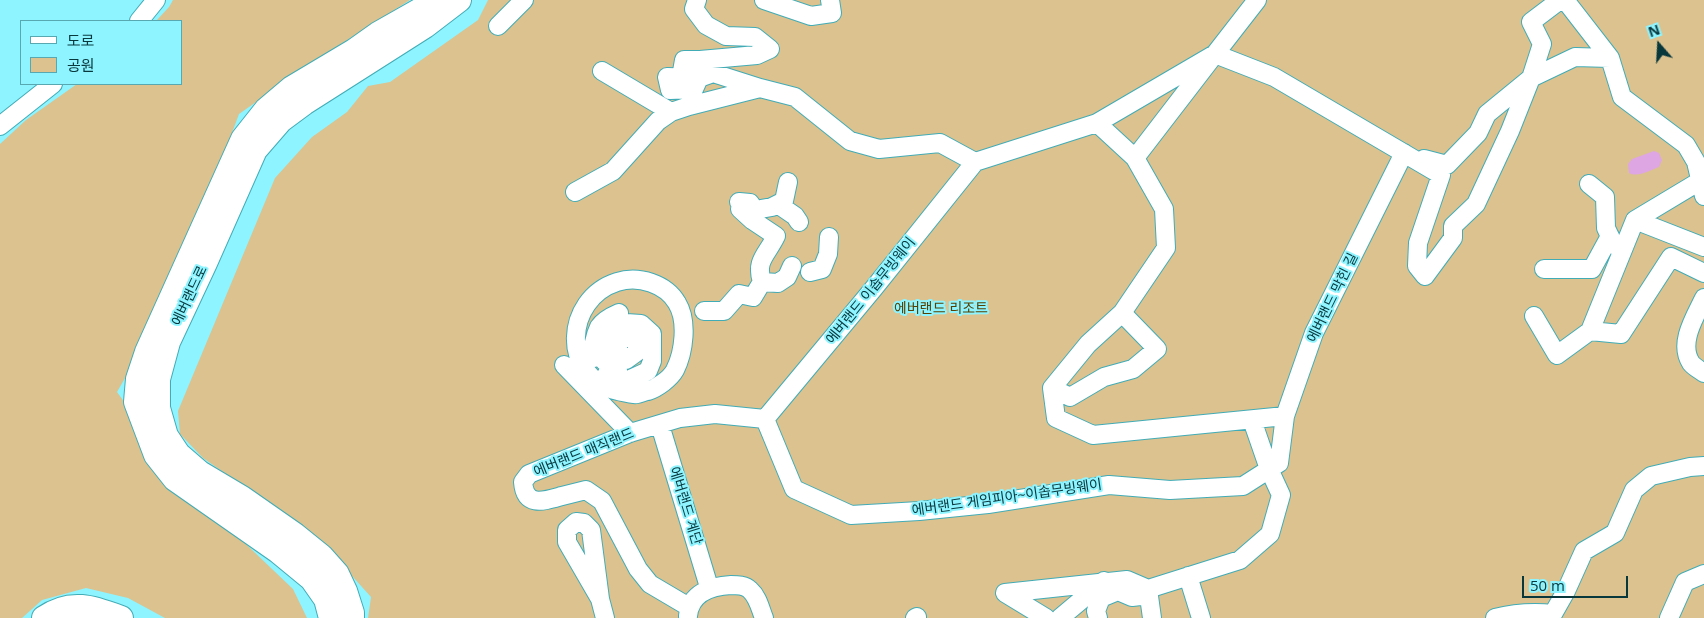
<!DOCTYPE html>
<html>
<head>
<meta charset="utf-8">
<style>
  body { margin:0 }
  #map { position:relative; width:1704px; height:618px; overflow:hidden; background:#8ef4ff; font-family:"Open Sans","Noto Sans KR",sans-serif }
  canvas { display:block }
  .legend { position:absolute; left:20px; top:20px; width:162px; height:65px; box-sizing:border-box; background:#8ef4ff; border:1px solid #58a8b1; margin:0; padding:6px 9px; list-style:none; font-size:15px; color:#08373c }
  .legend li { display:flex; align-items:center; gap:10px; height:25px }
  .legend b { width:25px; border:1px solid #58a8b1 }
  .north { position:absolute; left:1634px; top:20px; width:50px; height:50px; -webkit-text-stroke:4px #8ef4ff; paint-order:stroke; rotate:341deg; font-size:14px; font-weight:700; line-height:20px; text-align:center; color:#08373c }
  .north::after { content:''; display:block; margin:auto; width:18px; height:22px; background:#08373c; clip-path:polygon(50% 0,100% 100%,50% 72%,0 100%) }
  .scale { position:absolute; left:1522px; top:576px; width:106px; height:22px; box-sizing:border-box; border:2px solid #08373c; border-top:0; padding-left:6px; font-size:15px; line-height:18px; white-space:nowrap; color:#08373c; -webkit-text-stroke:4px #8ef4ff; paint-order:stroke }
</style>
</head>
<body>
<div id="map">
<canvas width="1704" height="618"></canvas>
<ul class="legend">
<li><b style="height:6px;background:#fff"></b>도로</li>
<li><b style="height:14px;background:#dbc28f"></b>공원</li>
</ul>
<div class="north">N</div>
<div class="scale">50 m</div>
</div>
<script>
const g = document.querySelector('canvas').getContext('2d');
g.lineJoin = 'round';
function paint(path, color) { g.fillStyle = color; g.fill(path, 'evenodd'); }
function strokePath(path, color, width, dash) { g.strokeStyle = color; g.lineWidth = width; g.lineCap = dash ? 'butt' : 'round'; g.setLineDash(dash || []); g.stroke(path); }
function write(font, color, halo, rows, align = 'center') {
  g.font = font + ' "Open Sans","Noto Sans KR",sans-serif'; g.lineWidth = 4; g.setLineDash([]); g.textBaseline = 'middle'; g.strokeStyle = halo; g.fillStyle = color; for (const [text, x, y, turn = 0] of rows) {
    g.save(); g.translate(x, y); g.rotate((+turn || 0) * Math.PI / 180); g.textAlign = isNaN(turn) ? turn : align; if (halo) g.strokeText(text, 0, 0); g.fillText(text, 0, 0); g.restore();
  }
}
const green = new Path2D(`
  M 173,0 L 410,0 L 319,58 L 239,114 L 169,302 L 117,392 L 186,487 L 293,589 L 307,618 L 165,618 L 128,598 L 86,588 L 42,600 L 22,618 L 0,618 L 0,144 L 26,120 L 77,84 L 181,84 L 181,21 L 156,21 L 169,7 Z
  M 488,0 L 1704,0 L 1704,618 L 368,618 L 371,597 L 317,537 L 203,458 L 180,434 L 178,411 L 275,178 L 312,137 L 347,112 L 368,86 L 390,82 L 478,20 Z`);
const water = new Path2D(`
  M 1654,151 L 1659,153 L 1662,160 L 1659,167 C 1650,170 1638,178 1629,173 L 1628,164 L 1632,159 Z`);
const street = new Path2D(`
  M 697,0 L 694,9 L 706,25 L 726,36 L 755,37 L 770,49 L 757,55 L 700,60
  M 764,0 L 811,16 L 832,13 L 830,0
  M 1565,0 L 1610,58
  M 139,21 L 156,0
  M 498,26 L 524,0
  M 602,71 L 671,112
  M 681,77 L 684,60 L 700,60 L 699,78 L 667,77 L 670,90 L 694,89 L 699,78 L 713,73 L 760,88
  M 1097,123 L 1135,158
  M 0,126 L 53,84
  M 1424,159 L 1447,165 L 1478,133 L 1487,114 L 1531,78 L 1575,57 L 1610,58 L 1622,97 L 1686,145 L 1696,162 L 1704,196
  M 1589,184 L 1605,197 L 1606,228 L 1614,245
  M 575,192 L 613,171 L 658,121 L 671,112 L 689,106 L 760,88 L 795,97 L 850,141 L 879,149 L 940,143 L 975,162 L 1097,123 L 1215,54 L 1257,0
  M 739,202 L 750,203 L 755,210 L 752,220 L 740,209
  M 779,205 L 795,216 L 799,222
  M 755,210 L 772,207 L 784,201 L 788,182
  M 1635,220 L 1700,181
  M 1544,269 L 1592,269 L 1610,236
  M 810,272 L 822,269 L 828,254 L 829,237
  M 762,282 L 778,283 L 787,277 L 792,266
  M 1704,298 C 1695,317 1678,343 1691,363 C 1694,367 1700,370 1704,373
  M 704,311 L 724,311 L 739,294 L 753,297 L 762,282 C 755,260 767,255 776,236 L 752,220
  M 1122,313 L 1157,349 L 1133,369 L 1104,377 L 1070,397 L 1052,388 L 1088,344 L 1122,313 L 1166,248 L 1164,209 L 1135,158 L 1215,54 L 1274,77 L 1441,175 L 1418,243 L 1417,266 L 1425,276 L 1453,238 L 1453,226 L 1476,204 L 1510,131 L 1531,78 L 1542,44 L 1531,22 L 1560,0
  M 1534,316 L 1557,355 L 1590,331 L 1621,334 L 1671,257 L 1704,273
  M 1590,331 L 1635,220 L 1704,247
  M 594,348 C 600,358 607,365 618,371
  M 594,358 C 591,351 595,335 599,327 C 603,321 612,316 619,313
  M 564,365 L 630,433
  M 606,375 L 624,382 L 648,371 L 652,361 L 652,334 L 641,324 L 626,323 L 611,335 L 612,356 L 626,360 L 637,352 L 637,340 L 630,335 L 618,342 L 618,358
  M 1052,388 L 1056,418 L 1093,435 L 1285,416 L 1314,333 L 1404,153
  M 648,391 C 657,388 670,379 675,370 C 684,352 688,321 677,303 C 666,284 639,275 617,282 C 564,299 560,378 618,391 C 624,392 631,395 637,394 C 643,393 649,390 655,388
  M 765,419 L 794,489 L 851,515 L 919,511 L 988,504 L 1109,485 L 1170,490 L 1243,486 L 1279,463 L 1285,416
  M 765,419 L 874,288 L 975,162
  M 660,425 L 709,587
  M 1188,576 L 1201,618
  M 1148,589 L 1152,618
  M 600,599 L 567,542 L 567,530 L 576,522 L 584,523 L 591,530 L 600,599 L 605,618
  M 689,607 L 650,584 L 638,569 L 602,501 L 586,490 C 578,492 570,494 562,496 C 544,501 525,508 523,482 L 529,474 L 630,433 L 680,418 L 715,414 L 765,419
  M 688,616 C 690,593 711,586 731,585 C 737,585 745,585 750,590 C 758,597 760,608 764,618
  M 915,618 L 917,617
  M 1046,618 L 1005,593 L 1127,580 L 1148,589 L 1240,560 L 1270,534 L 1281,495 L 1269,469 L 1252,420
  M 1060,618 L 1104,581
  M 1098,618 L 1096,611 L 1101,598 L 1118,591 L 1132,597 L 1149,595
  M 1495,618 C 1515,613 1533,612 1553,614 L 1566,591 L 1584,551 L 1615,533 L 1634,490 L 1651,476 L 1690,467 L 1704,466
  M 1669,618 L 1685,582 L 1704,574`);
const secondary = new Path2D(`
  M 44,618 C 71,599 94,608 121,618
  M 331,618 L 326,599 L 312,579 L 278,551 L 175,479 L 156,455 L 136,402 L 138,379 L 147,352 L 243,139 L 266,110 L 292,88 L 354,51 L 378,34 L 422,9 L 434,0
  M 352,618 L 352,613 L 345,591 L 337,574 L 321,556 L 295,535 L 242,498 L 200,473 L 178,454 L 166,436 L 158,408 L 158,379 L 168,342 L 205,263 L 255,150 L 281,120 L 304,103 L 425,26 L 459,0`);
const streetNames = [
  ["에버랜드 이솝무빙웨이",871,291,-51],
  ["에버랜드로",190,296,-65],
  ["에버랜드 막힌 길",1333,298,-64],
  ["에버랜드 매직랜드",584,453,-22],
  ["에버랜드 게임피아~이솝무빙웨이",1007,498,-8],
  ["에버랜드 계단",685,506,73]
];
const parkNames = [
  ["에버랜드 리조트",941,309]
];
paint(green, '#dbc28f');
paint(water, '#dea6e2');
strokePath(street, '#42acb6', 20);
strokePath(secondary, '#42acb6', 26);
strokePath(street, '#fff', 18);
strokePath(secondary, '#fff', 24);
write('14px', '#08373c', '#8ef4ff', streetNames);
write('14px', '#584000', '#8ef4ff', parkNames);
</script>
</body>
</html>
